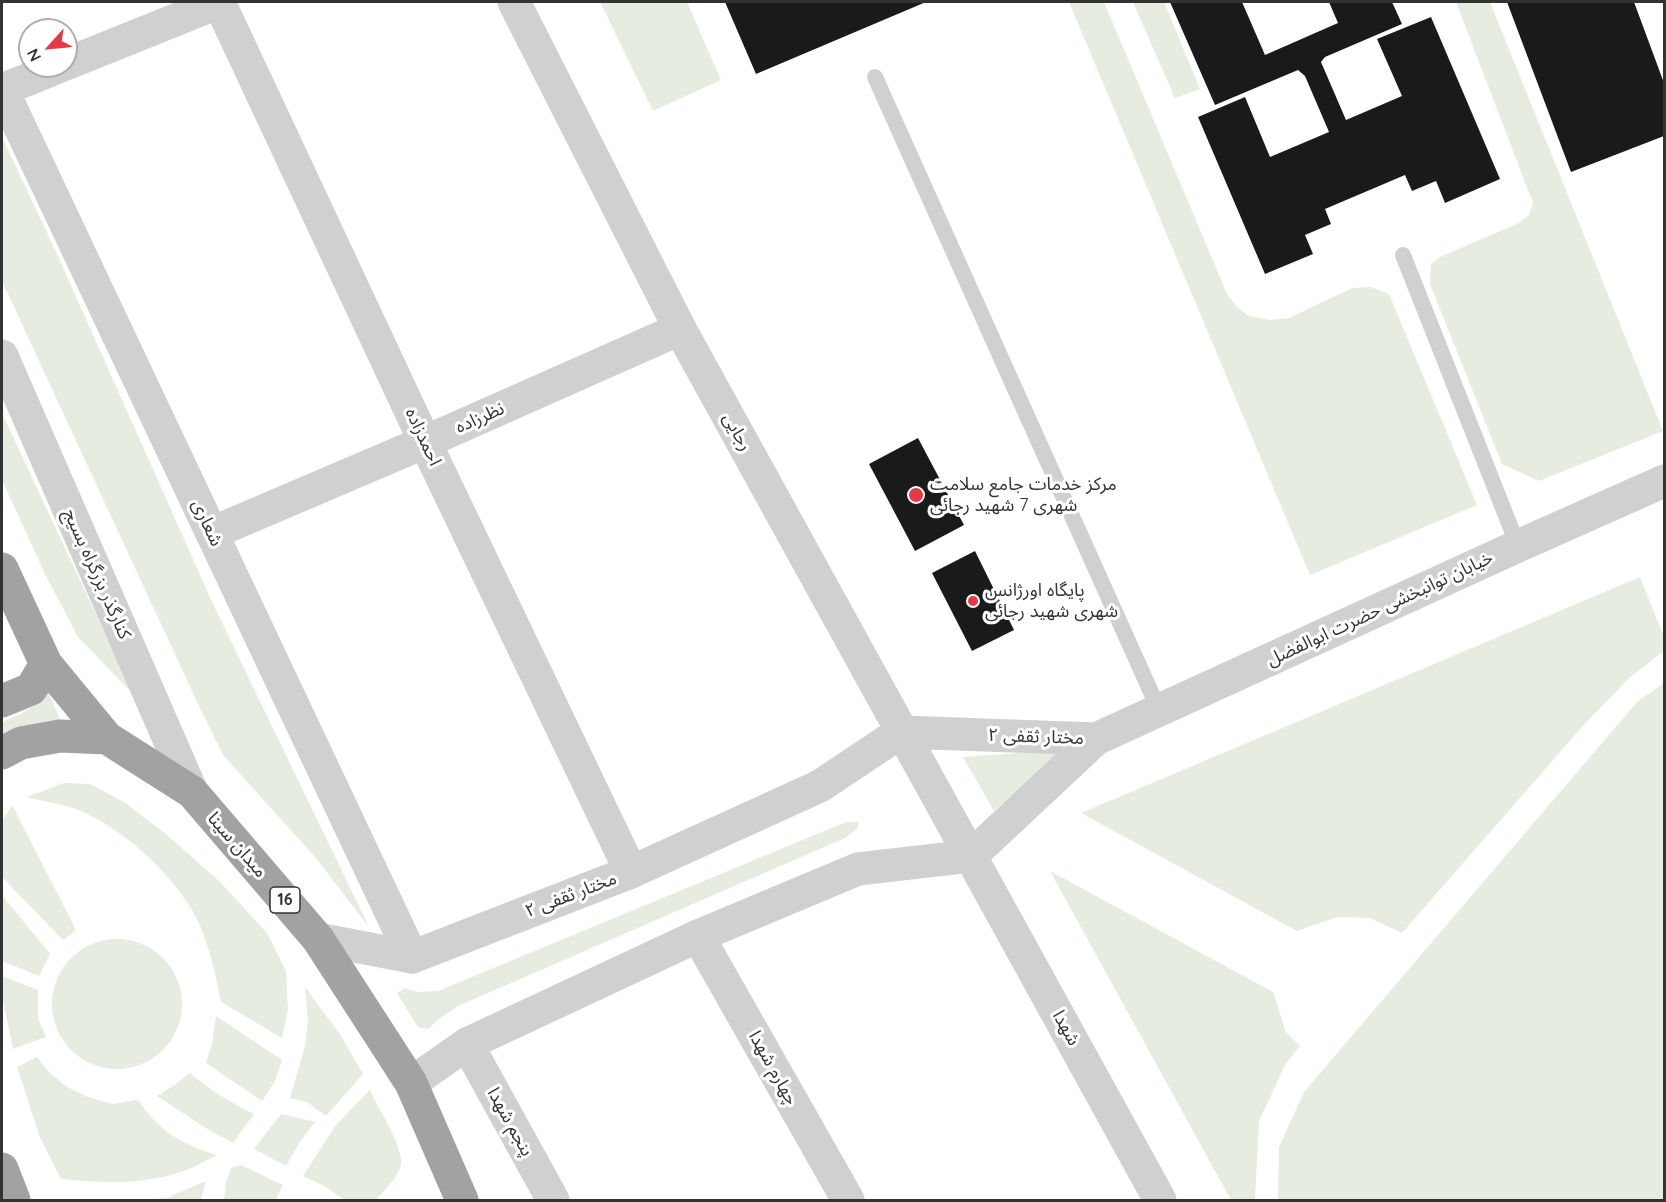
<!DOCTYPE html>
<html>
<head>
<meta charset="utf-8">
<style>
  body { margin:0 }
  #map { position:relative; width:1666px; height:1202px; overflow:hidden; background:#fff; font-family:Quicksand,sans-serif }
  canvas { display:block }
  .frame { position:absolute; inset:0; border:3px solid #333; pointer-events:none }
  .north { position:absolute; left:18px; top:18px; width:60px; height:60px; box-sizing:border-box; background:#fff; border:2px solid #adadad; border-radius:50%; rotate:243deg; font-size:16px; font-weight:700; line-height:24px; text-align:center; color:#333 }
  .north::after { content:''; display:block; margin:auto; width:21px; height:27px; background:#e63946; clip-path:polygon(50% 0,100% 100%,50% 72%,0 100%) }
</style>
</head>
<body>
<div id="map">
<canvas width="1666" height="1202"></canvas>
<div class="frame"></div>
<div class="north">N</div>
</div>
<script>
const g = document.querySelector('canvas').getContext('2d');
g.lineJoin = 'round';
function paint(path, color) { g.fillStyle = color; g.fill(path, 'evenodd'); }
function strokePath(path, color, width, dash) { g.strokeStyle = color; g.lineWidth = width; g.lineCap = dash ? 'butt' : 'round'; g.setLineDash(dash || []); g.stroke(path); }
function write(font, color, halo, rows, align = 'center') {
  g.font = font + ' Quicksand,"Noto Sans Arabic",sans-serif'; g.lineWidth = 6; g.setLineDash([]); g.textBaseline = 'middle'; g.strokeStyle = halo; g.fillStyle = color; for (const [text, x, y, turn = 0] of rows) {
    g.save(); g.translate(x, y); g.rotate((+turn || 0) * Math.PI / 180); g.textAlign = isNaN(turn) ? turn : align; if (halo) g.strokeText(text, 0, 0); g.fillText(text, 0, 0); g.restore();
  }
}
const green = new Path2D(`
  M 600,2 L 687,2 L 721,80 L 653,111 Z
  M 1069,2 L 1104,2 L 1227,294 L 1237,307 L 1249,316 L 1270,320 L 1289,318 L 1352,288 L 1371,287 L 1389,294 L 1477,505 L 1310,575 Z
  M 1133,2 L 1164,2 L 1200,89 L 1175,98 Z
  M 1456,2 L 1490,2 L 1663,431 L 1539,481 L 1502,464 L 1430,284 L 1431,264 L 1442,256 L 1519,223 L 1529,215 L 1533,203 Z
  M 2,137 L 57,254 L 213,604 L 369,927 L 315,857 L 223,755 L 199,706 L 2,281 Z
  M 2,413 L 133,694 L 78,637 L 46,576 L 2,480 Z
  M 1640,577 L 1664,637 L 1664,651 L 1629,678 L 1581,728 L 1402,933 L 1370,918 L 1337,917 L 1297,931 L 1081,813 Z
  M 1664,683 L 1664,1200 L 1278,1200 L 1279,1147 L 1304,1092 L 1637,702 Z
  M 48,691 L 61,722 L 2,744 L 2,722 C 19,715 37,707 48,691 Z
  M 1063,750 L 994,811 L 963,757 Z
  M 64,783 L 90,784 L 124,802 L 167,835 L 220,882 L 267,933 L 286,971 L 288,1009 L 282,1038 L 221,1002 C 216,974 207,935 192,910 C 167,869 125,831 81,811 C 65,804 44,802 27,797 Z
  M 12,805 L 76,930 L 63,940 L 2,877 L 2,822 Z
  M 846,822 L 859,822 L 857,829 L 845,838 L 458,1006 L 439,1019 L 428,1029 L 418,1027 L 397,993 L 405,988 L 417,992 L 438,991 Z
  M 1050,871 L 1273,992 L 1286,1032 L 1300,1046 L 1285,1065 L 1259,1121 L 1255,1200 L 1231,1200 Z
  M 2,895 L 50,954 L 39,976 L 2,961 Z
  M52 1004a65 65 0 1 1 130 0a65 65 0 1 1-130 0Z
  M 2,976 L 38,990 L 38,1018 L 46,1037 L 13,1049 L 2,995 Z
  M 305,987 L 341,1036 L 363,1074 L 326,1116 L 307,1102 L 290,1098 L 305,1046 L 308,1021 Z
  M 216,1016 L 282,1060 L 275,1081 L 262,1101 L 206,1063 L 212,1044 Z
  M 37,1057 L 48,1071 L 67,1087 L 88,1097 L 113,1104 L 138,1100 C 159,1131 181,1144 217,1155 C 205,1161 192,1169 178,1173 C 138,1185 102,1183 61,1179 L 40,1137 L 17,1067 Z
  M 190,1073 C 210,1090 230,1102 254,1114 L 233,1143 L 209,1130 L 157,1096 L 176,1084 Z
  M 370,1090 C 377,1106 405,1150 401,1165 C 398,1178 384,1190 376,1200 L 345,1200 L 324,1186 L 303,1176 L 336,1125 Z
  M 281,1114 L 315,1122 L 299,1143 L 286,1166 L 254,1149 Z
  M 241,1165 L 283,1185 L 276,1200 L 224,1200 L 226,1183 L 231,1168 Z
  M 206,1181 L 201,1200 L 136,1200 L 166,1198 Z`);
const building = new Path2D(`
  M 725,2 L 926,2 L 756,74 Z
  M 1170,2 L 1242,2 L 1265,55 L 1338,23 L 1329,2 L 1392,2 L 1402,24 L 1325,57 L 1321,62 L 1346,120 L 1402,96 L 1377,39 L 1431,17 L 1500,179 L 1445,203 L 1436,181 L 1412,191 L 1405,175 L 1325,209 L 1331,224 L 1305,235 L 1313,254 L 1265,274 L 1198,117 L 1245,97 L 1270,157 L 1329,132 L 1305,76 L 1298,70 L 1215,105 Z
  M 1507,2 L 1634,2 L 1664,83 L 1664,136 L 1571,172 Z
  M 918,438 L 964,525 L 915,551 L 869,464 Z
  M 975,551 L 1014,630 L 972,651 L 932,573 Z`);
const service = new Path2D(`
  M 875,77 L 1159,710
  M 1403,255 L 1518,546`);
const minor = new Path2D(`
  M 219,2 L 425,442 L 631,872
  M 66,64 L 220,2
  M 2,89 L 412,957
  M 2,90 L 61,66
  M 212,533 L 425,442 L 680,329
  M 698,936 L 848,1200
  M 467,1044 L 553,1200`);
const tertiary = new Path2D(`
  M 514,2 L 680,329 L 1160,1200
  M 2,356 L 192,792
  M 318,939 L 412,957 L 631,872 L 820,786 L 901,732 L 1096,739
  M 411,1083 L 467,1044 L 698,936 L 858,869 L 971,856 L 1096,739 L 1518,546 L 1664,481`);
const trunk = new Path2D(`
  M 2,569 L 46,664 L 107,738
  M 2,701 L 31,689 L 46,664
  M 2,753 L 21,743 L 60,736 L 107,738 L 192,792 L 318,939 L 411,1083 L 462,1200
  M 2,1169 L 14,1200`);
const markers = [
  [916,495,8,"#e63946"],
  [973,601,6,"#e63946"]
];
const shields = [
  [285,900,30]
];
const shieldNames = [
  ["16",285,900]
];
const streetNames = [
  ["نظرزاده",480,418,-24],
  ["رجایی",737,432,61],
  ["احمدزاده",423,437,65],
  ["شعاری",207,523,65],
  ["کنارگذر بزرگراه بسیج",97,574,66],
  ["خیابان توانبخشی حضرت ابوالفضل",1380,609,-25],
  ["مختار ثقفی ۲",1036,737,2],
  ["میدان سینا",237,845,49],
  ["مختار ثقفی ۲",571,895,-21],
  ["شهدا",1066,1028,61],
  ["چهارم شهدا",773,1068,61],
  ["پنجم شهدا",510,1122,61]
];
const poiNames = [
  ["مرکز خدمات جامع سلامت",930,485],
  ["شهری 7 شهید رجائی",930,506],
  ["پایگاه اورژانس",985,591],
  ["شهری شهید رجائی",985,612]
];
paint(green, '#e6ecdf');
paint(building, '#1a1a1a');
strokePath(service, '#d0d0d0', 16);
strokePath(minor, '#d0d0d0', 33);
strokePath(tertiary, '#d0d0d0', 33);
strokePath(trunk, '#a2a2a2', 33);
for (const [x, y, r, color] of markers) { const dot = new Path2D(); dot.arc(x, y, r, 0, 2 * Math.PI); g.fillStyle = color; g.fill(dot); strokePath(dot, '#fff', 2); }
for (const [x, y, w] of shields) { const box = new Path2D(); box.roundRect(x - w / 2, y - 13, w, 26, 4.5); g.fillStyle = '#fff'; g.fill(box); strokePath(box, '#333', 1.5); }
write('bold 16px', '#333', null, shieldNames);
write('18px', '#333', '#fff', streetNames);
write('18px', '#333', '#fff', poiNames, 'left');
</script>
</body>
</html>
